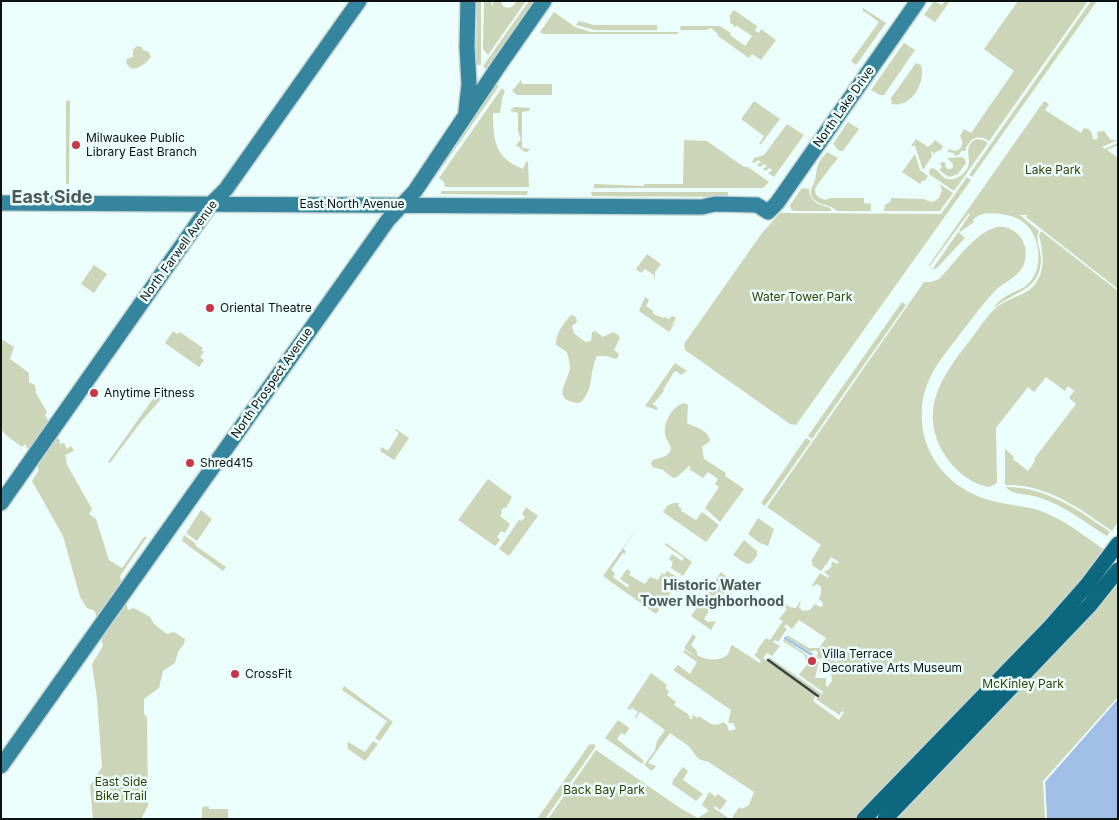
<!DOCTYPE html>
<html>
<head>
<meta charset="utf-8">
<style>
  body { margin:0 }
  #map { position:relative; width:1119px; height:820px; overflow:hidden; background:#ecfefb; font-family:Inter,sans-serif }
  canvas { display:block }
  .frame { position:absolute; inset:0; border:2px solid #0d1312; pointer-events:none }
</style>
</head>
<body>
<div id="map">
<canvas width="1119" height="820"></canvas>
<div class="frame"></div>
</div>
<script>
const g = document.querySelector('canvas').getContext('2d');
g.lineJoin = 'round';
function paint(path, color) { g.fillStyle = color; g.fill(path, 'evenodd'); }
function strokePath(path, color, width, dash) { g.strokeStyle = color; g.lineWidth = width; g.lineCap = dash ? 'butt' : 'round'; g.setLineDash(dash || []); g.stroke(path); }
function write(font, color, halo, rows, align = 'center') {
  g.font = font + ' Inter,sans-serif'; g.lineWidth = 5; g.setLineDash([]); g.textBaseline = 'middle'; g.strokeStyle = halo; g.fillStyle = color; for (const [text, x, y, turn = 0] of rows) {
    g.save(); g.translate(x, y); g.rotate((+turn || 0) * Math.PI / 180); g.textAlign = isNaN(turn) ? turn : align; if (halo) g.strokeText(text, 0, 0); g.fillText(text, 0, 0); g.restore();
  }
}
const green = new Path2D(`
  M 477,1 L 481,1 L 481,65 L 476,65 Z
  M 484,1 L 491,1 L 492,6 L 494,1 L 501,1 L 503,6 C 509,10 514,6 517,1 L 526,1 L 488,55 L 483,49 Z
  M 529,1 L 534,1 L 486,69 L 483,66 Z
  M 934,1 L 942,5 L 945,1 L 950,1 L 935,22 L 924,15 Z
  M 1018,1 L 1088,1 L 989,141 C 978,133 969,138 965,151 L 961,151 L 959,155 L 955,156 L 954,153 L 948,152 L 948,149 L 956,151 C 963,148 964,142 960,136 L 964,129 L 971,133 L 1014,71 L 984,49 Z
  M 1091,1 L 1097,1 L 972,177 L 969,175 Z
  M 863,8 L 886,23 L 856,65 L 851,61 L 879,22 L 862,10 Z
  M 734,10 L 757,26 L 755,31 L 759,33 L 761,29 L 776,40 L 761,60 L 752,54 L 749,58 L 718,36 L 717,33 L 711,28 L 706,30 L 680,30 L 681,26 L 720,26 L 731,33 L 730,35 L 745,46 L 752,36 L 737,26 L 735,27 L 730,22 L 730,15 Z
  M 554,12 L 575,27 L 591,32 L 678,32 L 678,34 L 543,34 L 540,32 Z
  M 579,21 L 594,25 L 657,25 L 657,30 L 595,30 L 576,25 Z
  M 904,43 L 915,50 L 884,95 L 880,95 L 871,90 Z
  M 137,46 L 142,47 L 143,50 L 149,52 L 151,57 C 146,64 131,76 126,62 L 127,59 L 133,57 L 133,50 Z
  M 916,63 L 921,65 C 926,82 912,108 892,104 L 891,98 Z
  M 521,80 L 522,84 L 552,84 L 552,95 L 517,95 L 512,91 Z
  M 496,84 L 499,86 L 434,179 L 431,176 Z
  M 502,88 L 505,91 L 502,99 L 500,113 L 493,113 C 493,141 495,158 523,169 L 526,162 L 528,162 L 529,187 L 445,187 L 444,182 L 439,178 Z
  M 70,100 L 69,184 L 66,184 L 66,101 Z
  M 754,101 L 780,119 L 761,144 L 759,144 L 764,136 L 741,119 Z
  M 1044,101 L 1049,104 L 1045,110 L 1081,133 L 1084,128 C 1091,129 1092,132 1093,139 L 1096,140 L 1098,137 L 1097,132 L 1104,131 L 1111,140 L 1118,140 L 1102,147 L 1105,149 L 1118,143 L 1118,145 L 1107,150 L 1118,158 L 1118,289 L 1026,217 L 1027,215 L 1020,215 L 1039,231 C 1035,238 1040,249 1041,257 C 1042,292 1012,291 993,309 C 1000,296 1013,294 1024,287 C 1039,277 1041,258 1036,241 C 1033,230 1025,221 1014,217 C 1006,214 991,212 983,214 C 979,215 975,218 973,220 L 974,222 L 960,232 L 959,231 L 970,214 L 968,214 L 929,267 L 929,265 Z
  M 515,107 L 530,108 L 529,111 L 522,112 L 522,148 L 530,149 L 527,152 L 525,152 L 516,145 L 521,139 L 518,131 L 518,113 L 511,111 L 511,109 Z
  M 848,122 L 859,129 L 843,151 L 839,151 L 833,144 Z
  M 787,124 L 804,135 L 774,177 L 768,173 L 772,170 L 770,168 L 765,171 L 763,169 L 767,166 L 764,164 L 760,167 L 757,165 L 761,162 L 758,160 L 754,163 L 752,162 L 754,158 L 764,155 Z
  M 916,139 L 928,147 L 930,145 L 931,145 L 935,140 L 943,146 L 941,150 L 935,152 L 935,155 L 932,151 L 931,152 L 932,156 L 923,170 L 915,146 L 911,146 Z
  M 976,139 L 983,140 L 988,143 L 954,191 L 929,174 L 930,169 L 933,168 C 938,170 940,175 945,178 C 954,183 968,173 969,163 C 969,153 965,145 976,139 Z
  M 684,140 L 707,141 L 744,167 L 748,167 L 769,182 L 763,188 L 594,188 L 594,184 L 644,186 L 644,184 L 683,184 Z
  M 827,152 L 838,158 C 834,163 816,186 815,189 C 815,193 816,194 818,197 L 825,200 L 831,198 L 864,198 L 864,203 L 871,204 L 871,211 L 837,211 C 830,204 822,206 816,201 C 807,195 812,188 815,180 C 816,175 816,170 818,165 C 819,161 824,156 827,152 Z
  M 915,154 L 920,170 L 928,176 L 925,181 L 923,180 L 920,184 L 902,172 Z
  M 962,157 L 965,159 L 966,163 L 958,174 L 949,177 L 939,170 L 942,167 L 940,163 L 942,162 L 946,163 L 945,165 L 947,169 L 951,169 L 953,167 L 953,164 L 947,158 Z
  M 967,177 L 971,180 L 796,425 L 790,424 L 685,350 L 684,344 L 762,233 L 780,213 L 941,214 Z
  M 936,182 L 953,193 L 940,211 L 884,211 L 885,205 L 891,201 L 891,198 L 924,199 L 931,202 L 935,201 L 939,198 L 942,190 L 940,185 Z
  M 802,188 L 809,189 C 810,203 819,204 830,208 L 832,211 L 793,211 L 791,209 L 790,205 Z
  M 441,191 L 528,191 L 527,195 L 441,194 Z
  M 591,192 L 728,192 L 728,197 L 592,196 Z
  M 996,227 C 1017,225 1031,244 1024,264 C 1020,276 1004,282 996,290 C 983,303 972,319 960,334 C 950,348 937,362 930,378 C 925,388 922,399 922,411 C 919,453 949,489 989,500 C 1009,506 1029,505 1048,514 C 1073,525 1095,544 1118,560 L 1118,699 L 1045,782 L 1047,819 L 733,819 L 732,818 L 739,807 L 742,809 L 749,805 L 754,792 L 707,761 C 695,761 694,750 687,745 C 681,740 675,737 670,733 L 648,763 L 656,766 L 652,771 L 644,765 L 655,750 L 657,741 L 665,730 L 640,712 L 636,718 L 635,717 L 638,712 L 632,708 L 629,710 L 627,709 L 651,673 L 667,685 L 665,688 L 669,691 L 667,695 L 676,702 L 674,705 L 688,714 L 690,719 L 692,719 L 693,715 L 698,718 L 699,716 C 707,721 714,729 723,722 L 727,725 L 729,731 L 736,729 L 733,723 L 728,723 L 731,710 L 673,670 L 678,665 L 690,674 L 697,662 L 683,652 L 685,650 L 699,659 L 684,648 L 693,634 L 696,637 L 691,645 L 697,651 L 697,655 C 704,660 724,663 729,652 C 730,649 730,647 732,645 L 760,663 L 761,661 L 754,655 L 758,651 L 757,650 L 766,638 L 770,640 L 783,621 L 779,619 L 787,609 L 779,604 L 781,601 L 790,607 L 796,608 L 801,600 L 799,608 L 803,611 L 810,610 L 815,604 L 820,607 L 822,607 L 823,603 L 819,599 L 821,593 L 821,587 L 817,584 L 811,587 L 820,573 L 828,578 L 829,576 L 824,572 L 831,568 L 832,561 L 837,564 L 839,562 L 831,557 L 826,565 L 824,565 L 825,566 L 821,571 L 812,565 L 813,563 L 811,561 L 821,545 L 767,507 L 924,282 L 931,282 L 939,279 C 956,262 972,235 996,227 ZM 799,620 L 826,638 L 819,648 L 809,648 L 787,635 L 786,637 L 810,652 L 816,650 L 818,653 L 816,657 L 820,659 L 835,651 L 836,652 L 838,666 L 833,654 L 827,659 L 826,666 L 820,668 L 819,672 L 827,672 L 832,665 L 835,667 L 835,671 L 831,673 L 832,681 L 827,687 L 826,685 L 826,678 L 815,678 L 819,662 L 814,659 L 810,662 L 808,660 L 807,655 L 784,639 L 783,641 L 805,655 L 806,662 L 808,663 L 799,675 L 823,692 L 822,694 L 769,657 L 768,659 L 820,696 L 816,699 L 839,715 L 842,711 L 844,712 L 839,720 L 813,701 L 816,695 L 763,658 L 767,653 L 772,656 L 780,646 L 773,642 L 775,640 L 778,642 L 787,629 L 784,627 L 786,624 L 792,629 Z
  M 1041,231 L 1118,291 L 1118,522 L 1112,531 C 1079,508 1047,484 1005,485 L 1005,449 L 1014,457 L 1013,459 L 1028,471 L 1035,461 L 1034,459 L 1076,404 L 1069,398 L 1074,391 L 1068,386 L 1065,391 L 1046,377 L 1034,392 L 1028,387 L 996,428 L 997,483 L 990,487 C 971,485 952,468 943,452 C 918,407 944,374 971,339 C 979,329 987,315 997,307 C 1009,297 1027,296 1036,283 C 1046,268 1043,252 1039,235 Z
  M 958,232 L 965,238 L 937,268 L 932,270 Z
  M 647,254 L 661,264 L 655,272 L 655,282 L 654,275 L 645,269 L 641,273 L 636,269 Z
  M 94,265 L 107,274 L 94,293 L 81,284 Z
  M 645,297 L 649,300 L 646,306 L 653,311 L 653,314 L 664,318 L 665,317 L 669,319 L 672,316 L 676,318 L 670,328 L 678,319 L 669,332 L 639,311 Z
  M 902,302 L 906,305 L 812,439 L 808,436 Z
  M 571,315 L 576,317 L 577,322 L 572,326 L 574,333 L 585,342 L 591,341 L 592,332 L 595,331 L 603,337 L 613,332 L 618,335 L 620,338 L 614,350 L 619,354 L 617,359 L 605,356 L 597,356 C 589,371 594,394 579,403 C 549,400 569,382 570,367 C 570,363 568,357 567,352 L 556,345 C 555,335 564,322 571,315 Z
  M 173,331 L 177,334 L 180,332 L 203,348 L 201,350 L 204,352 L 200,357 L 204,360 L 199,367 L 165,343 Z
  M 1,339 L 14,347 L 10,359 L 29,373 L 29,382 L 35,385 L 36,393 L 47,412 L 45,415 L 60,441 L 59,444 L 64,443 L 67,449 L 71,446 L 74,451 L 65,455 L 67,462 L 66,463 L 92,509 L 89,514 L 96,519 L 109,560 L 122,568 L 144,537 L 147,537 L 120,576 L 128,610 L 134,608 L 150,617 L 154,624 L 167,634 L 174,632 L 185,639 L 184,644 L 178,652 L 175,663 L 163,671 L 159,688 L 144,699 L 144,714 L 147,717 L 148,806 L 141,819 L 93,819 L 90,786 L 102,767 L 97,698 L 92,664 L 103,646 L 95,611 L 87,608 L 80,597 L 63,536 L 32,481 L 39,470 L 25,444 L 22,447 L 6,435 L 1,429 Z
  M 675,363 L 687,371 L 681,375 L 676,371 L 674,372 L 663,390 L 664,391 L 653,404 L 658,408 L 657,410 L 645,406 Z
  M 162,386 L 168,391 L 141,422 L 110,463 L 108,462 Z
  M 684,403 L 688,405 L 687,423 C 696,428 709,430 710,441 L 702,447 L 704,459 L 726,473 L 725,476 L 744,489 L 720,522 L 705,508 L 719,487 L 715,484 L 718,479 L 708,472 L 703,478 L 689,469 L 691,467 L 689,466 L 677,477 L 673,478 L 663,470 L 652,467 L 651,463 L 653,460 C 662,457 667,458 671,449 C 670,444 665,438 665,433 C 664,422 672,406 684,403 Z
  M 396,429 L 409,438 L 394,460 L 380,451 L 382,447 L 388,451 L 399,433 L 395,430 Z
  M 806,438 L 811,441 L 765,506 L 761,503 Z
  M 488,479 L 512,497 L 506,508 L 503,508 L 501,511 L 502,513 L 500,516 L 510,524 L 505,533 L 501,531 L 497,537 L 500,540 L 495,546 L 458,520 Z
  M 1006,487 C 1047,487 1078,510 1110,532 L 1107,536 C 1084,522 1064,505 1038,497 C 1029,494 1011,495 1006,487 Z
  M 674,503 L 679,503 L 678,506 L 682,509 L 681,511 L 696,520 L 702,512 L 719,525 L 706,542 L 663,512 L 668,505 Z
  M 526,507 L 538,516 L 509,556 L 499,549 L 519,520 L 522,521 L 525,517 L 522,514 Z
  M 201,510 L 212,519 L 197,541 L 186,533 Z
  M 758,518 L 774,529 L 768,546 L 758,542 L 748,534 Z
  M 639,525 L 623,549 L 626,551 L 625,554 L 623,553 L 611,570 L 615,573 L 613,577 L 628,588 L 629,585 L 620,579 L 627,569 L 631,572 L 629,575 L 645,584 L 650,577 L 658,580 L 662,573 L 664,575 L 667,571 L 680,579 L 656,614 L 603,576 Z
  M 184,535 L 195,543 L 196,546 L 226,567 L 223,571 L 182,541 Z
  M 744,540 L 757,551 L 757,556 L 750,564 L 745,563 L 733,555 Z
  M 666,543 L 692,562 L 683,576 L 671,568 L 673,562 L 669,559 L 672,554 L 682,561 L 684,558 L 665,545 Z
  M 721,572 L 728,578 L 730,585 L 718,602 L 711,603 L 703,598 Z
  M 701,602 L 708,609 L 708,613 L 704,619 L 708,622 L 716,621 L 711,630 L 691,616 Z
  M 344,686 L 393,722 L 380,741 L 375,738 L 387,721 L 342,690 Z
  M 618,720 L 628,727 L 629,729 L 625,735 L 621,733 L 617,739 L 644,761 L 642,764 L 605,738 Z
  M 373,741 L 378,744 L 365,761 L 347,748 L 348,742 L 365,752 Z
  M 593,744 L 596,746 L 545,819 L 537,819 L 589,745 Z
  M 596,750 L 680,808 L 698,818 L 709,811 L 702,805 L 709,792 L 715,796 L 714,798 L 718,794 L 727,801 L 720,810 L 715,806 L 714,808 L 730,819 L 548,819 Z
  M 683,767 L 688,771 L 683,780 L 703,794 L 696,801 L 672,784 L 673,780 Z
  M 205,806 L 209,807 L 209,809 L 228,809 L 228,819 L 202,819 L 202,808 Z`);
const water = new Path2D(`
  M 1118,699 L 1118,819 L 1047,819 L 1045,782 Z`);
const pier = new Path2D(`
  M 1118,697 L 1118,699 L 1045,782 L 1047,819 L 1045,819 L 1043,781 Z`);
const stream = new Path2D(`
  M 785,638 L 812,655`);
const secondary = new Path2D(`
  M 466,111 L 469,84 L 467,47 L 468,1
  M 1,203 L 702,207 L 715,204 L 757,205 L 768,212
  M 768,212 L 777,203 L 918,1
  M 1,503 L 211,204 L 226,189 L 359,1
  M 1,766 L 388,220 L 415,191 L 500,64 L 544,1`);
const primary = new Path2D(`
  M 864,819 L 1050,627 L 1087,585 L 1118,544
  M 885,819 L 1048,649 L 1090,605 L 1118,570`);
const rail = new Path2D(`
  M 768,660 L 818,696`);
const markers = [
  [76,145,5,"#c7374a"],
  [210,308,5,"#c7374a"],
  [94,393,5,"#c7374a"],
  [190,463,5,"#c7374a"],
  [812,661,5,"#c7374a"],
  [235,674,5,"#c7374a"]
];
const streetNames = [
  ["North Lake Drive",844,107,-55],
  ["East North Avenue",352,204],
  ["North Farwell Avenue",179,251,-54],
  ["North Prospect Avenue",272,383,-55]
];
const poiNames = [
  ["Milwaukee Public",86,138],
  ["Library East Branch",86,152],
  ["Oriental Theatre",220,308],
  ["Anytime Fitness",104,393],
  ["Shred415",200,463],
  ["Villa Terrace",822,654],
  ["Decorative Arts Museum",822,668],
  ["CrossFit",245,674]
];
const parkNames = [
  ["Lake Park",1053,170],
  ["Water Tower Park",802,297],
  ["McKinley Park",1023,684],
  ["East Side",121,782],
  ["Bike Trail",121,796],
  ["Back Bay Park",604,790]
];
const neighbourhoodNames = [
  ["Historic Water",712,586],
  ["Tower Neighborhood",712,602]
];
const districtNames = [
  ["East Side",52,198]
];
paint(green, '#cdd5b8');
paint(water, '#a1bee6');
paint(pier, '#ecfefb');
strokePath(stream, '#a1bee6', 2.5);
strokePath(secondary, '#c8d8d6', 18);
strokePath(primary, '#c8d8d6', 18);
strokePath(secondary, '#36859e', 15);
strokePath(primary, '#0d677f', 15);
strokePath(rail, '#3a4241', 2.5);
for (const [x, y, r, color] of markers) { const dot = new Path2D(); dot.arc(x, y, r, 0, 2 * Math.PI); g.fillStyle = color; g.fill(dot); strokePath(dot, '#ecfefb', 2); }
write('12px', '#0d1312', '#ecfefb', streetNames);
write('12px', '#0d1312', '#ecfefb', poiNames, 'left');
write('12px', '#343e07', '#ecfefb', parkNames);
write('bold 14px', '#4b5a58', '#ecfefb', neighbourhoodNames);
write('bold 18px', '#4b5a58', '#ecfefb', districtNames);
</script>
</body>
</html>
